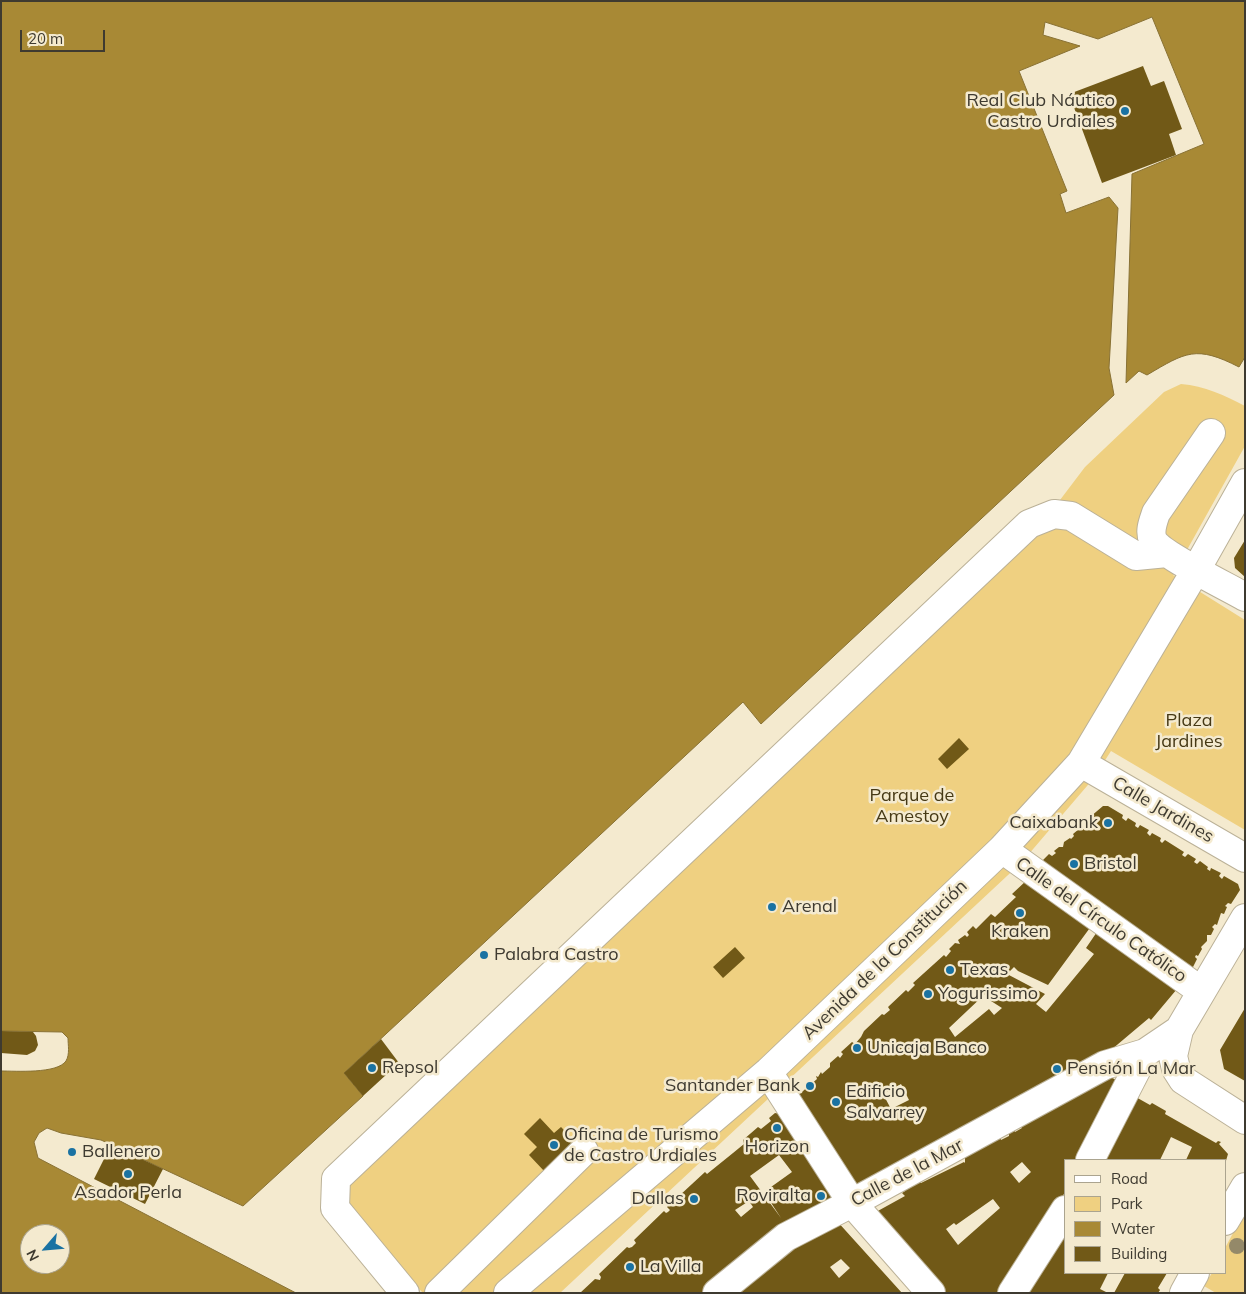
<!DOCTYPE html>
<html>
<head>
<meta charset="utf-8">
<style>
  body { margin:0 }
  #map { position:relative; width:1246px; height:1294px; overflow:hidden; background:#f4eacf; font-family:Mulish,sans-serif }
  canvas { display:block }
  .frame { position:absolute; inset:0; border:2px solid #3e3a30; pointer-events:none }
  .legend { position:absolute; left:1064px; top:1159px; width:162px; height:115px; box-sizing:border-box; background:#f4eacf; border:1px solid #aba48f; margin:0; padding:6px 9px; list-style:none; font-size:15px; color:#3e3a30 }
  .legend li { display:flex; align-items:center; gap:10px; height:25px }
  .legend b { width:25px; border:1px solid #aba48f }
  .north { position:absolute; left:20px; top:1224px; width:50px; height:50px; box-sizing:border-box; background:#f4eacf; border:1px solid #aba48f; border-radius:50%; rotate:243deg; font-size:14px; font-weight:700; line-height:20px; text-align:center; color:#3e3a30 }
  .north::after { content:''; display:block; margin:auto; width:18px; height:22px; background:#1a72a2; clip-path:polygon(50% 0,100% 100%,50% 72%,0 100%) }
  .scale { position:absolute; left:20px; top:30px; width:85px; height:22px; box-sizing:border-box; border:2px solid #3e3a30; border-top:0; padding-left:6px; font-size:15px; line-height:18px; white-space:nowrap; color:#3e3a30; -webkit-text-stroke:4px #f4eacf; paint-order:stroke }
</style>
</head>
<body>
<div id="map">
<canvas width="1246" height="1294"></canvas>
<div class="frame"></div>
<ul class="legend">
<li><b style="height:6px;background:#fff"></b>Road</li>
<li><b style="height:14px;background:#efd081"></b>Park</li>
<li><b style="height:14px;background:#a88935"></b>Water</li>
<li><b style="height:14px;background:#715917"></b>Building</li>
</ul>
<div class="north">N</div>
<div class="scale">20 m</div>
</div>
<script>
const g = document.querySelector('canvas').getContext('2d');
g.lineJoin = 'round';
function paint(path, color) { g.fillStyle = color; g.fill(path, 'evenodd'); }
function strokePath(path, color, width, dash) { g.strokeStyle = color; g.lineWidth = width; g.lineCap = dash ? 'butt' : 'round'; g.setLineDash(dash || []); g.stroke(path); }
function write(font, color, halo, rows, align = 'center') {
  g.font = font + ' Mulish,sans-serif'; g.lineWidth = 5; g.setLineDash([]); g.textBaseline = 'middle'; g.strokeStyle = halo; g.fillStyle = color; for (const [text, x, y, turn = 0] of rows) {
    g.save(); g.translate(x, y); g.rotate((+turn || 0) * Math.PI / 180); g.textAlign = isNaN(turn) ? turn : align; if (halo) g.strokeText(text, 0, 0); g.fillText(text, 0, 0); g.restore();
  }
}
const green = new Path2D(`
  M 1181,384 C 1205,386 1224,395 1245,406 L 1245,446 L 1173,575 L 1245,620 L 1245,830 L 1111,751 L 1093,779 L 1022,862 L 560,1293 L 423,1293 L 344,1212 L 345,1180 L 1035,533 L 1085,467 L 1164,392 Z
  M 1245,1211 L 1245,1293 L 1216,1293 L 1204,1286 L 1212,1273 L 1225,1273 L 1225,1248 Z`);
const water = new Path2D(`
  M 1,1 L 1245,1 L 1245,357 L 1239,367 C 1196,345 1186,352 1147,375 L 1139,371 L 1126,383 L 1132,174 L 1204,144 L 1152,17 L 1098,39 L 1045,22 L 1043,35 L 1080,46 L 1019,71 L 1067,191 L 1060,194 L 1066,213 L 1109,197 L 1118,208 L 1109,368 L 1114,395 L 761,724 L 743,702 L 344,1073 L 363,1096 L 243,1206 L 101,1140 L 61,1133 L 47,1128 L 39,1133 L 34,1142 L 38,1158 L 296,1293 L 1,1293 L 1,1071 C 16,1071 57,1074 66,1061 C 70,1054 68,1045 68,1038 L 62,1032 L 1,1031 ZM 30,1234 L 60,1234 L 60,1264 L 30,1264 Z`);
const building = new Path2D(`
  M 1143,66 L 1151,86 L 1164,81 L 1182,129 L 1169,134 L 1176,155 L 1102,183 L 1069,94 Z
  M 1245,540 L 1245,577 L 1235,568 L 1234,558 Z
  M 959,738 L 969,749 L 947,769 L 938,759 Z
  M 1103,806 L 1108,806 L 1123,815 L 1122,818 L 1126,821 L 1128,818 L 1136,823 L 1135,826 L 1138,828 L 1140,825 L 1149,830 L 1147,833 L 1150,836 L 1152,833 L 1161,838 L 1160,841 L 1162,843 L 1165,840 L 1184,852 L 1182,855 L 1185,857 L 1188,854 L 1196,859 L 1194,862 L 1197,864 L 1200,861 L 1208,867 L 1207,869 L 1210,871 L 1211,868 L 1221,873 L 1219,876 L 1222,879 L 1224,876 L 1238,884 L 1240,890 L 1231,904 L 1228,903 L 1225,906 L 1227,907 L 1224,914 L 1221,913 L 1217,925 L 1215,924 L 1212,927 L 1214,929 L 1211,935 L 1207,935 L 1207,941 L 1201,947 L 1202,949 L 1198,956 L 1196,955 L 1195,957 L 1197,959 L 1193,967 L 1184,967 L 1045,863 L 1043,860 L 1049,854 L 1052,856 L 1056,853 L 1054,851 L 1059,847 L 1063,847 L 1064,842 L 1070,838 L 1071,839 L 1074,836 L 1073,834 L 1079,829 L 1081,830 L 1084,828 L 1082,826 L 1089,820 L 1090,822 L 1092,820 L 1090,817 Z
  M 1027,880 L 1092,925 L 1048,985 L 1018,971 L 1014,967 L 1007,974 L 1045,994 L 1036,1004 L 1046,1012 L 1094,954 L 1086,948 L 1099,929 L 1177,989 L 1151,1020 L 1149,1018 L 1111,1050 L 858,1187 L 798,1101 L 800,1091 L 803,1091 L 817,1079 L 816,1076 L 818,1077 L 821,1072 L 822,1074 L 830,1067 L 830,1063 L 838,1056 L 840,1058 L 843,1054 L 841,1052 L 852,1042 L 855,1044 L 861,1037 L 864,1031 L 882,1014 L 884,1015 L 890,1010 L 888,1007 L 906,990 L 908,992 L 915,985 L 913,983 L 944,955 L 946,957 L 951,951 L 949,949 L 955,943 L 960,944 L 958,940 L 965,935 L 967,937 L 969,935 L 967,932 L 973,926 L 976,929 L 991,914 L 995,917 L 1016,897 L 1012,894 ZM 985,994 L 991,1001 L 1002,1008 L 994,1015 L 989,1009 L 955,1037 L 949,1028 ZM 901,1084 L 909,1100 L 891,1109 L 883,1094 Z
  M 735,947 L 745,958 L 723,978 L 713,967 Z
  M 1245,1008 L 1245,1081 L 1224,1069 L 1220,1050 Z
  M 1,1031 L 33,1032 L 36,1036 L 38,1045 L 35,1051 L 27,1055 L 1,1053 Z
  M 381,1039 L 399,1063 L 363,1096 L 344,1073 Z
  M 1103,1073 L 1118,1081 L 1081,1160 L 1065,1160 L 1065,1192 L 1061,1199 L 1059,1197 L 1058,1204 L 1002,1287 L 996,1293 L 943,1293 L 876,1212 L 905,1196 L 902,1193 L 905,1191 L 904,1189 L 919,1181 L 921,1183 L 964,1162 L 965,1163 L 965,1157 L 1000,1137 L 1001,1140 L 1009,1136 L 1009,1132 L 1014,1129 L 1015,1132 L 1022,1128 L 1020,1126 ZM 1022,1162 L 1031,1172 L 1019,1183 L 1010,1172 ZM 993,1199 L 1000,1208 L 958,1245 L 946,1229 L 954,1223 L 956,1225 Z
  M 1134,1096 L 1150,1105 L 1152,1103 L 1166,1111 L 1165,1114 L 1216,1143 L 1218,1141 L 1221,1142 L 1219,1144 L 1228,1154 L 1225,1164 L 1225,1160 L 1186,1160 L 1192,1147 L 1171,1137 L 1160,1160 L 1102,1160 Z
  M 775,1113 L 785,1115 L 837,1198 L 712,1293 L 580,1293 L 595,1279 L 600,1280 L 601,1277 L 599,1274 L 627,1247 L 629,1248 L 632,1247 L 636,1243 L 634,1240 L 664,1211 L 666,1213 L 668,1212 L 670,1210 L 667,1207 L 676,1197 L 679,1200 L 681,1198 L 679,1196 L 705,1172 L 707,1174 L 733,1153 L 744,1144 L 743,1140 L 758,1127 L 761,1129 L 771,1121 L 769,1118 ZM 779,1155 L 792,1172 L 764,1192 L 781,1218 L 750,1176 ZM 749,1201 L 753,1207 L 741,1217 L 735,1210 Z
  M 540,1118 L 554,1133 L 561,1127 L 576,1142 L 545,1172 L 529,1155 L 537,1147 L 524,1134 Z
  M 111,1145 L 163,1169 L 145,1204 L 94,1179 Z
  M 836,1220 L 902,1293 L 730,1293 L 752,1274 ZM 841,1259 L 850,1268 L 839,1278 L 830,1267 Z
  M 1065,1227 L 1065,1273 L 1108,1273 L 1100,1289 L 1108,1293 L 1018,1293 Z
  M 1125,1273 L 1167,1273 L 1158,1288 L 1160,1290 L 1158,1293 L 1114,1293 Z`);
const minor = new Path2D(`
  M 1211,433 L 1156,513 C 1153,522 1149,531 1153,540 C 1160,554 1228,587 1245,597
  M 1081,763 L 1245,858
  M 1002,849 L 1201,991
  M 1245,918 L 1179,1030 L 1173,1056 L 1176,1069 L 1183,1080 L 1245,1120
  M 768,1072 L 852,1203 L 931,1293
  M 1090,1160 L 1145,1053
  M 1225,1221 L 1245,1187
  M 405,1293 L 335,1208 L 336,1179 L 1029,524 L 1054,514 L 1071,516 L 1136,556 L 1167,553
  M 439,1293 L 584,1151
  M 508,1293 L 768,1072 L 1002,849 L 1081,763 L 1196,570 L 1245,483
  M 717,1293 L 786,1237 L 852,1203 L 1105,1065 L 1145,1053 L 1179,1030
  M 1012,1293 L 1065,1210
  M 1184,1293 L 1195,1273`);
const trees = [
  [1237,1246]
];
const markers = [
  [1125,111,5,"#1a72a2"],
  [1108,823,5,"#1a72a2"],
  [1074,864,5,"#1a72a2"],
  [772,907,5,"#1a72a2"],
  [1020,913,5,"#1a72a2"],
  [484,955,5,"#1a72a2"],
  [950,970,5,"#1a72a2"],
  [928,994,5,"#1a72a2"],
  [857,1048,5,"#1a72a2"],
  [372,1068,5,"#1a72a2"],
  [1057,1069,5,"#1a72a2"],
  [810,1086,5,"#1a72a2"],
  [836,1102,5,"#1a72a2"],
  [777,1128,5,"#1a72a2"],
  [554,1145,5,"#1a72a2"],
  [72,1152,5,"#1a72a2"],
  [128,1174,5,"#1a72a2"],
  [821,1196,5,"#1a72a2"],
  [694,1199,5,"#1a72a2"],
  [630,1267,5,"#1a72a2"]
];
const poiNames = [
  ["Real Club Náutico",1115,101,"right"],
  ["Castro Urdiales",1115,122,"right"],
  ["Caixabank",1098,823,"right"],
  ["Bristol",1084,864],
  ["Arenal",782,907],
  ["Kraken",1020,932,"center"],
  ["Palabra Castro",494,955],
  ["Texas",960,970],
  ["Yogurissimo",938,994],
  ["Unicaja Banco",867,1048],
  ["Repsol",382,1068],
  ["Pensión La Mar",1067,1069],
  ["Santander Bank",800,1086,"right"],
  ["Edificio",846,1092],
  ["Salvarrey",846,1113],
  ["Oficina de Turismo",564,1135],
  ["de Castro Urdiales",564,1156],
  ["Horizon",777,1147,"center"],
  ["Ballenero",82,1152],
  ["Asador Perla",128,1193,"center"],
  ["Roviralta",811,1196,"right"],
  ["Dallas",684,1199,"right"],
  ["La Villa",640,1267]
];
const parkNames = [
  ["Plaza",1189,721],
  ["Jardines",1189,742],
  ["Parque de",912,796],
  ["Amestoy",912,817]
];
const streetNames = [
  ["Calle Jardines",1163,810,30],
  ["Calle del Círculo Católico",1101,920,35],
  ["Avenida de la Constitución",885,960,-44],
  ["Calle de la Mar",907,1173,-28]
];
paint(green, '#efd081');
paint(water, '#a88935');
strokePath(water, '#887134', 1);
paint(building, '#715917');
strokePath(minor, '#bbb197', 30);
strokePath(minor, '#fff', 28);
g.fillStyle = '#948969';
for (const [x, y] of trees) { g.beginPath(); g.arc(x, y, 8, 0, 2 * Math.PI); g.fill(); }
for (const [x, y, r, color] of markers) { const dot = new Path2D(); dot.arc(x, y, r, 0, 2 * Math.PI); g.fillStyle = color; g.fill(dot); strokePath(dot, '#f4eacf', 2); }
write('18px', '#3e3a30', '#f4eacf', poiNames, 'left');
write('18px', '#463915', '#f4eacf', parkNames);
write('18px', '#3e3a30', '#f4eacf', streetNames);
</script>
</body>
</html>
